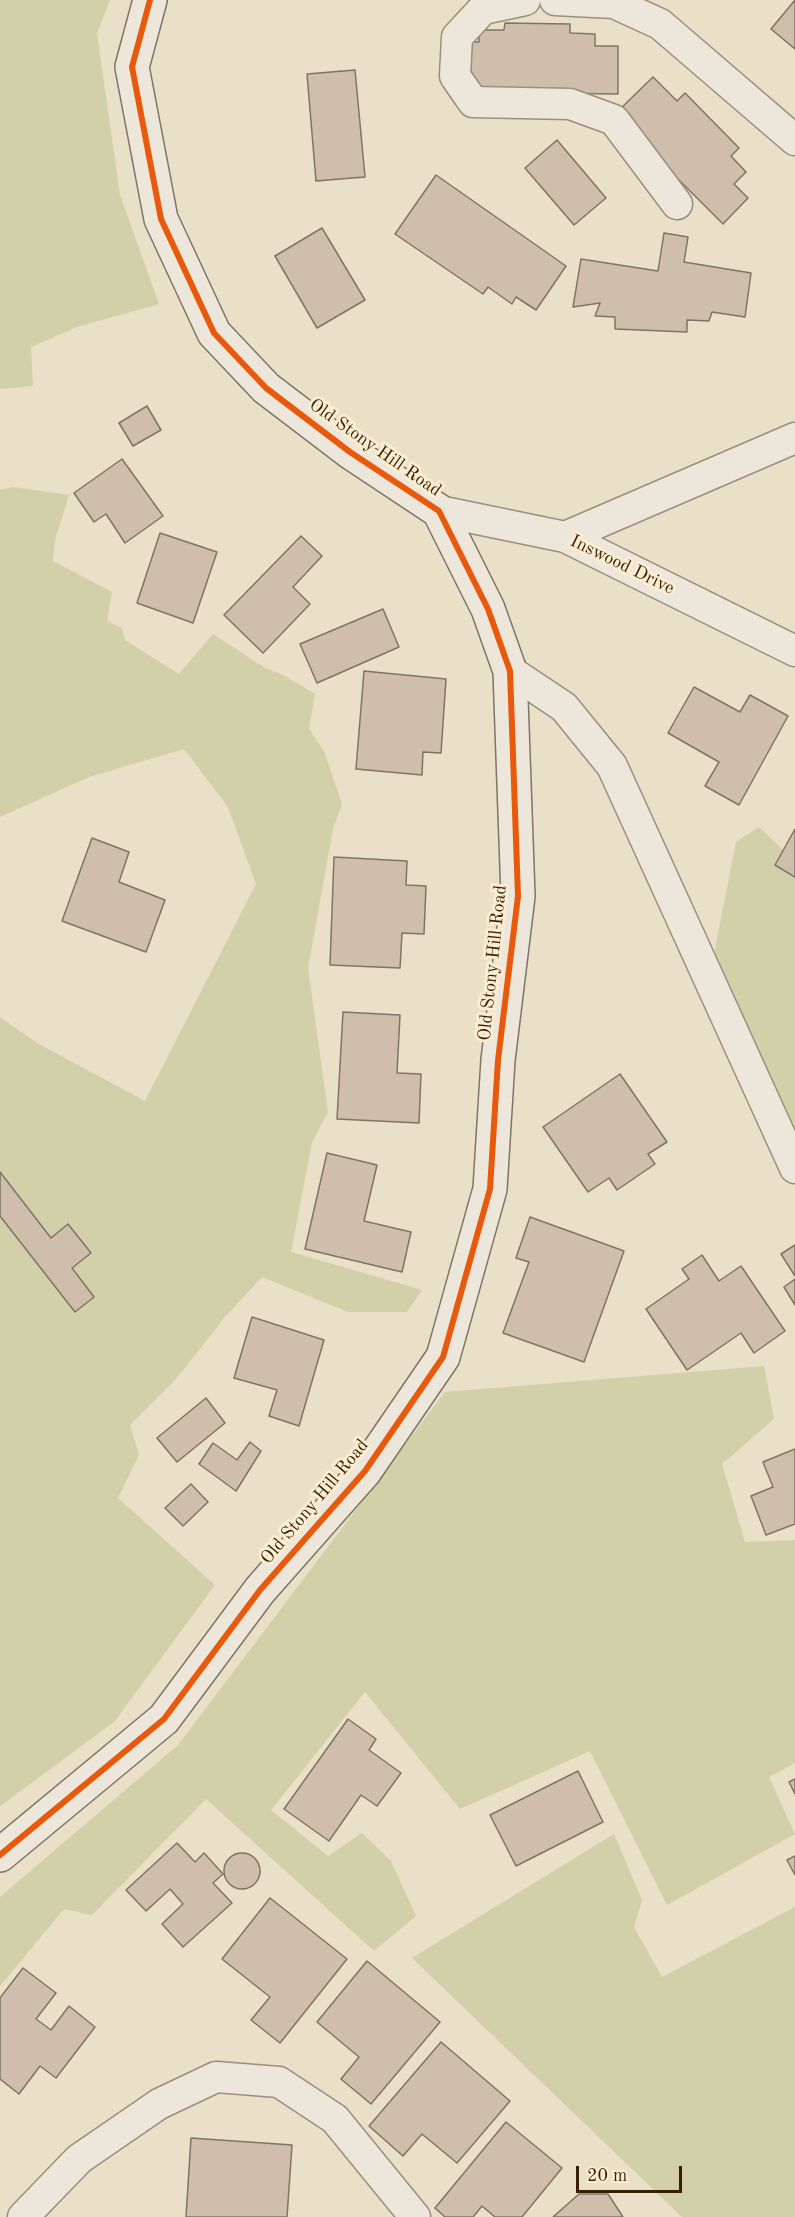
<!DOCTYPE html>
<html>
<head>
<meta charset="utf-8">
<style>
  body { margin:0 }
  #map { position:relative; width:795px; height:2217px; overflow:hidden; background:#eadfc7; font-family:"Old Standard TT",serif }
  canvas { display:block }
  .scale { position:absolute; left:576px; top:2166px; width:106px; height:27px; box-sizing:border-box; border:3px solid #381f04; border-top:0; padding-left:8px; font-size:18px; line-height:21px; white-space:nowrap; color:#381f04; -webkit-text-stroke:4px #faedd2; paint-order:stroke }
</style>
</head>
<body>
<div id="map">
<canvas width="795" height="2217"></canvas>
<div class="scale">20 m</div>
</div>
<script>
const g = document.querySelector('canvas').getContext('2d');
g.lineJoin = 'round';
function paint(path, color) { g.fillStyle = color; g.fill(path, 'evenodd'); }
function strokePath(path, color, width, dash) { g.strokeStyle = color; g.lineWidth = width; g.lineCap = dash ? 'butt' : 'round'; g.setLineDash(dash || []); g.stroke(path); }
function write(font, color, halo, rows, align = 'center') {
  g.font = font + ' "Old Standard TT",serif'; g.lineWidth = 6; g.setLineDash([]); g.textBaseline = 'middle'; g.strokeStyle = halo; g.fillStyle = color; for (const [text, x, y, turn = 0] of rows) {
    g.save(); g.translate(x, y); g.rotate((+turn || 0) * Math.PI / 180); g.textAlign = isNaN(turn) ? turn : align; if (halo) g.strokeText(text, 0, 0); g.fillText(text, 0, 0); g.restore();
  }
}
const green = new Path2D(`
  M 0,0 L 110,0 L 97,33 L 120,195 L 159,304 L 77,327 L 31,347 L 33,386 L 0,389 Z
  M 13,487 L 69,495 L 55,540 L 53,561 L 112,592 L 107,621 L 122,628 L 125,640 L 179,674 L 213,634 L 265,668 L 283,675 L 315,694 L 309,729 L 324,751 L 342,804 L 333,829 L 308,968 L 328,1112 L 312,1142 L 291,1252 L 422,1290 L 407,1312 L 348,1312 L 262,1277 L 225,1317 L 176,1379 L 130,1425 L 139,1455 L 118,1498 L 215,1585 L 114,1722 L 0,1806 L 0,1017 L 37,1043 L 145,1101 L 256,884 L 228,807 L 184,749 L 89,777 L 0,817 L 0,490 Z
  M 759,827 L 795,861 L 795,1135 L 714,954 L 736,842 Z
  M 764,1366 L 774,1419 L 722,1464 L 745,1542 L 795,1540 L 795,1763 L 769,1777 L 795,1834 L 667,1905 L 590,1751 L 460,1809 L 365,1692 L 271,1810 L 328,1856 L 362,1833 L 391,1861 L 416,1916 L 374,1951 L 206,1799 L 92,1915 L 64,1909 L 0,1986 L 0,1897 L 178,1745 L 445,1392 Z
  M 614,1834 L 642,1900 L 634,1927 L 662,1977 L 795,1907 L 795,2217 L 682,2217 L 412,1958 Z`);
const building = new Path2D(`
  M 795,0 L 795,49 L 771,29 Z
  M 505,23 L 570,24 L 570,33 L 595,34 L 595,46 L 618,46 L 618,94 L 468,92 L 468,42 L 479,42 L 479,30 L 504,30 Z
  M 355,70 L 365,177 L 316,181 L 307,74 Z
  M 653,77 L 677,101 L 685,93 L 739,148 L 731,156 L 746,172 L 734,184 L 748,198 L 723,224 L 614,115 Z
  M 557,140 L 606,198 L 574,225 L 525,168 Z
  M 436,175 L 566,266 L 536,310 L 516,297 L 512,304 L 488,287 L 483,294 L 395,234 Z
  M 322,228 L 365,300 L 317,328 L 275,256 Z
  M 664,233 L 688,237 L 684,262 L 751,273 L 745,317 L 712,312 L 709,321 L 687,320 L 687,332 L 615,329 L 615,317 L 595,316 L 600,303 L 573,307 L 581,259 L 658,271 Z
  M 147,406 L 161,430 L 133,446 L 119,423 Z
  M 122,459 L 163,516 L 125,543 L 106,514 L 94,522 L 74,493 Z
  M 160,533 L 217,552 L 193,623 L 137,603 Z
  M 301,536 L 322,556 L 293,587 L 310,604 L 263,653 L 224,615 Z
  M 383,609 L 399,647 L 317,683 L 300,644 Z
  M 364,671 L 446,679 L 441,753 L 423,752 L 422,775 L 356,769 Z
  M 694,687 L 740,712 L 750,695 L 788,716 L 739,805 L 705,786 L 719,762 L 668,733 Z
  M 795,829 L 795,877 L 775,865 Z
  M 92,838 L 129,852 L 119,882 L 165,900 L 146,952 L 62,921 Z
  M 334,857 L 407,861 L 406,885 L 426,886 L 424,934 L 402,933 L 400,968 L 330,965 Z
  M 343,1012 L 400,1015 L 397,1073 L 421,1074 L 419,1123 L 337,1119 Z
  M 620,1074 L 667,1142 L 648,1154 L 655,1164 L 617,1190 L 609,1178 L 588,1192 L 543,1127 Z
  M 327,1153 L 377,1165 L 364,1221 L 411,1232 L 402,1272 L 305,1249 Z
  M 0,1172 L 51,1238 L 68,1224 L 91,1253 L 72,1268 L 94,1297 L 75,1312 L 0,1216 Z
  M 530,1217 L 624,1251 L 584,1362 L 503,1333 L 529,1262 L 516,1258 Z
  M 795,1245 L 795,1276 L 781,1254 Z
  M 702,1255 L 719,1281 L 741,1266 L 785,1331 L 754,1353 L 741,1333 L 687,1370 L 646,1309 L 689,1279 L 682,1269 Z
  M 795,1279 L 795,1305 L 784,1287 Z
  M 252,1317 L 324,1340 L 299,1426 L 269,1416 L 277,1390 L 234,1378 Z
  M 206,1398 L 225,1423 L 177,1462 L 157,1438 Z
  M 250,1442 L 261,1451 L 236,1491 L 199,1464 L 213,1443 L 237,1460 Z
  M 795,1449 L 795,1524 L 766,1535 L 751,1496 L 773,1487 L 763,1462 Z
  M 191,1484 L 208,1502 L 183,1526 L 165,1508 Z
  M 348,1719 L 376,1739 L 369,1750 L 401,1773 L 377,1806 L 361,1795 L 329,1841 L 284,1809 Z
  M 578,1771 L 603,1822 L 516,1866 L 490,1815 Z
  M 795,1779 L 795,1794 L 789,1782 Z
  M 177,1843 L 195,1862 L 204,1853 L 223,1874 L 213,1883 L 232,1903 L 183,1947 L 162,1924 L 183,1904 L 170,1889 L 146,1911 L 126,1890 Z
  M224 1871a18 18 0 1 1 36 0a18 18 0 1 1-36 0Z
  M 795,1856 L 795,1875 L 787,1860 Z
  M 270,1898 L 347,1959 L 280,2043 L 251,2020 L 270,1997 L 222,1959 Z
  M 367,1961 L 440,2022 L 371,2104 L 341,2079 L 359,2057 L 317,2022 Z
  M 23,1968 L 56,1993 L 36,2019 L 51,2030 L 69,2006 L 95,2027 L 56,2078 L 40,2066 L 19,2094 L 0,2079 L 0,1998 Z
  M 441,2042 L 510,2101 L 457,2163 L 422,2134 L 403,2156 L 369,2126 Z
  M 506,2122 L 562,2168 L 522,2217 L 495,2217 L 482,2206 L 473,2217 L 445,2217 L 435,2208 Z
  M 191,2138 L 292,2145 L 287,2217 L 186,2217 Z
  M 579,2194 L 608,2194 L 623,2217 L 553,2217 Z`);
const street = new Path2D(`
  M 525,0 L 483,9 L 457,37 L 455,76 L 473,102 L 570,104 L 614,120 L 677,204
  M 555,0 L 614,3 L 660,24 L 795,140
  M 439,511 L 565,537 L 795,651
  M 565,537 L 795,438
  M 510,671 L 564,707 L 612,766 L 795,1168
  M 23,2217 L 79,2159 L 159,2104 L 216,2077 L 279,2082 L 335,2119 L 415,2217`);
const secondary = new Path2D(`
  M 0,1855 L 164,1719 L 260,1590 L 365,1471 L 443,1357 L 490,1189 L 498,1060 L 518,896 L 510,671 L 488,609 L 439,511 L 350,452 L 266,388 L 214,333 L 161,219 L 132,67 L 150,0`);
const cycleway = new Path2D(`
  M 0,1855 L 164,1719 L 260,1590 L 365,1471 L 443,1357 L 490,1189 L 498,1060 L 518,896 L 510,671 L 488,609 L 439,511 L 350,452 L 266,388 L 214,333 L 161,219 L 132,67 L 150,0`);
const streetNames = [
  ["Old Stony Hill Road",375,448,35],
  ["Inswood Drive",622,565,26],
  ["Old Stony Hill Road",493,963,-84],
  ["Old Stony Hill Road",315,1502,-50]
];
paint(green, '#d1d0a8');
paint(building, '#cfbeab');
strokePath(building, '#7f7565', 1.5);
strokePath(street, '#998f7e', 33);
strokePath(secondary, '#7f7565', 36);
strokePath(street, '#ede7db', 30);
strokePath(secondary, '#ede7db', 33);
strokePath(cycleway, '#e8590c', 6);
write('18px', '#381f04', '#faedd2', streetNames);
</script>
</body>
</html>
